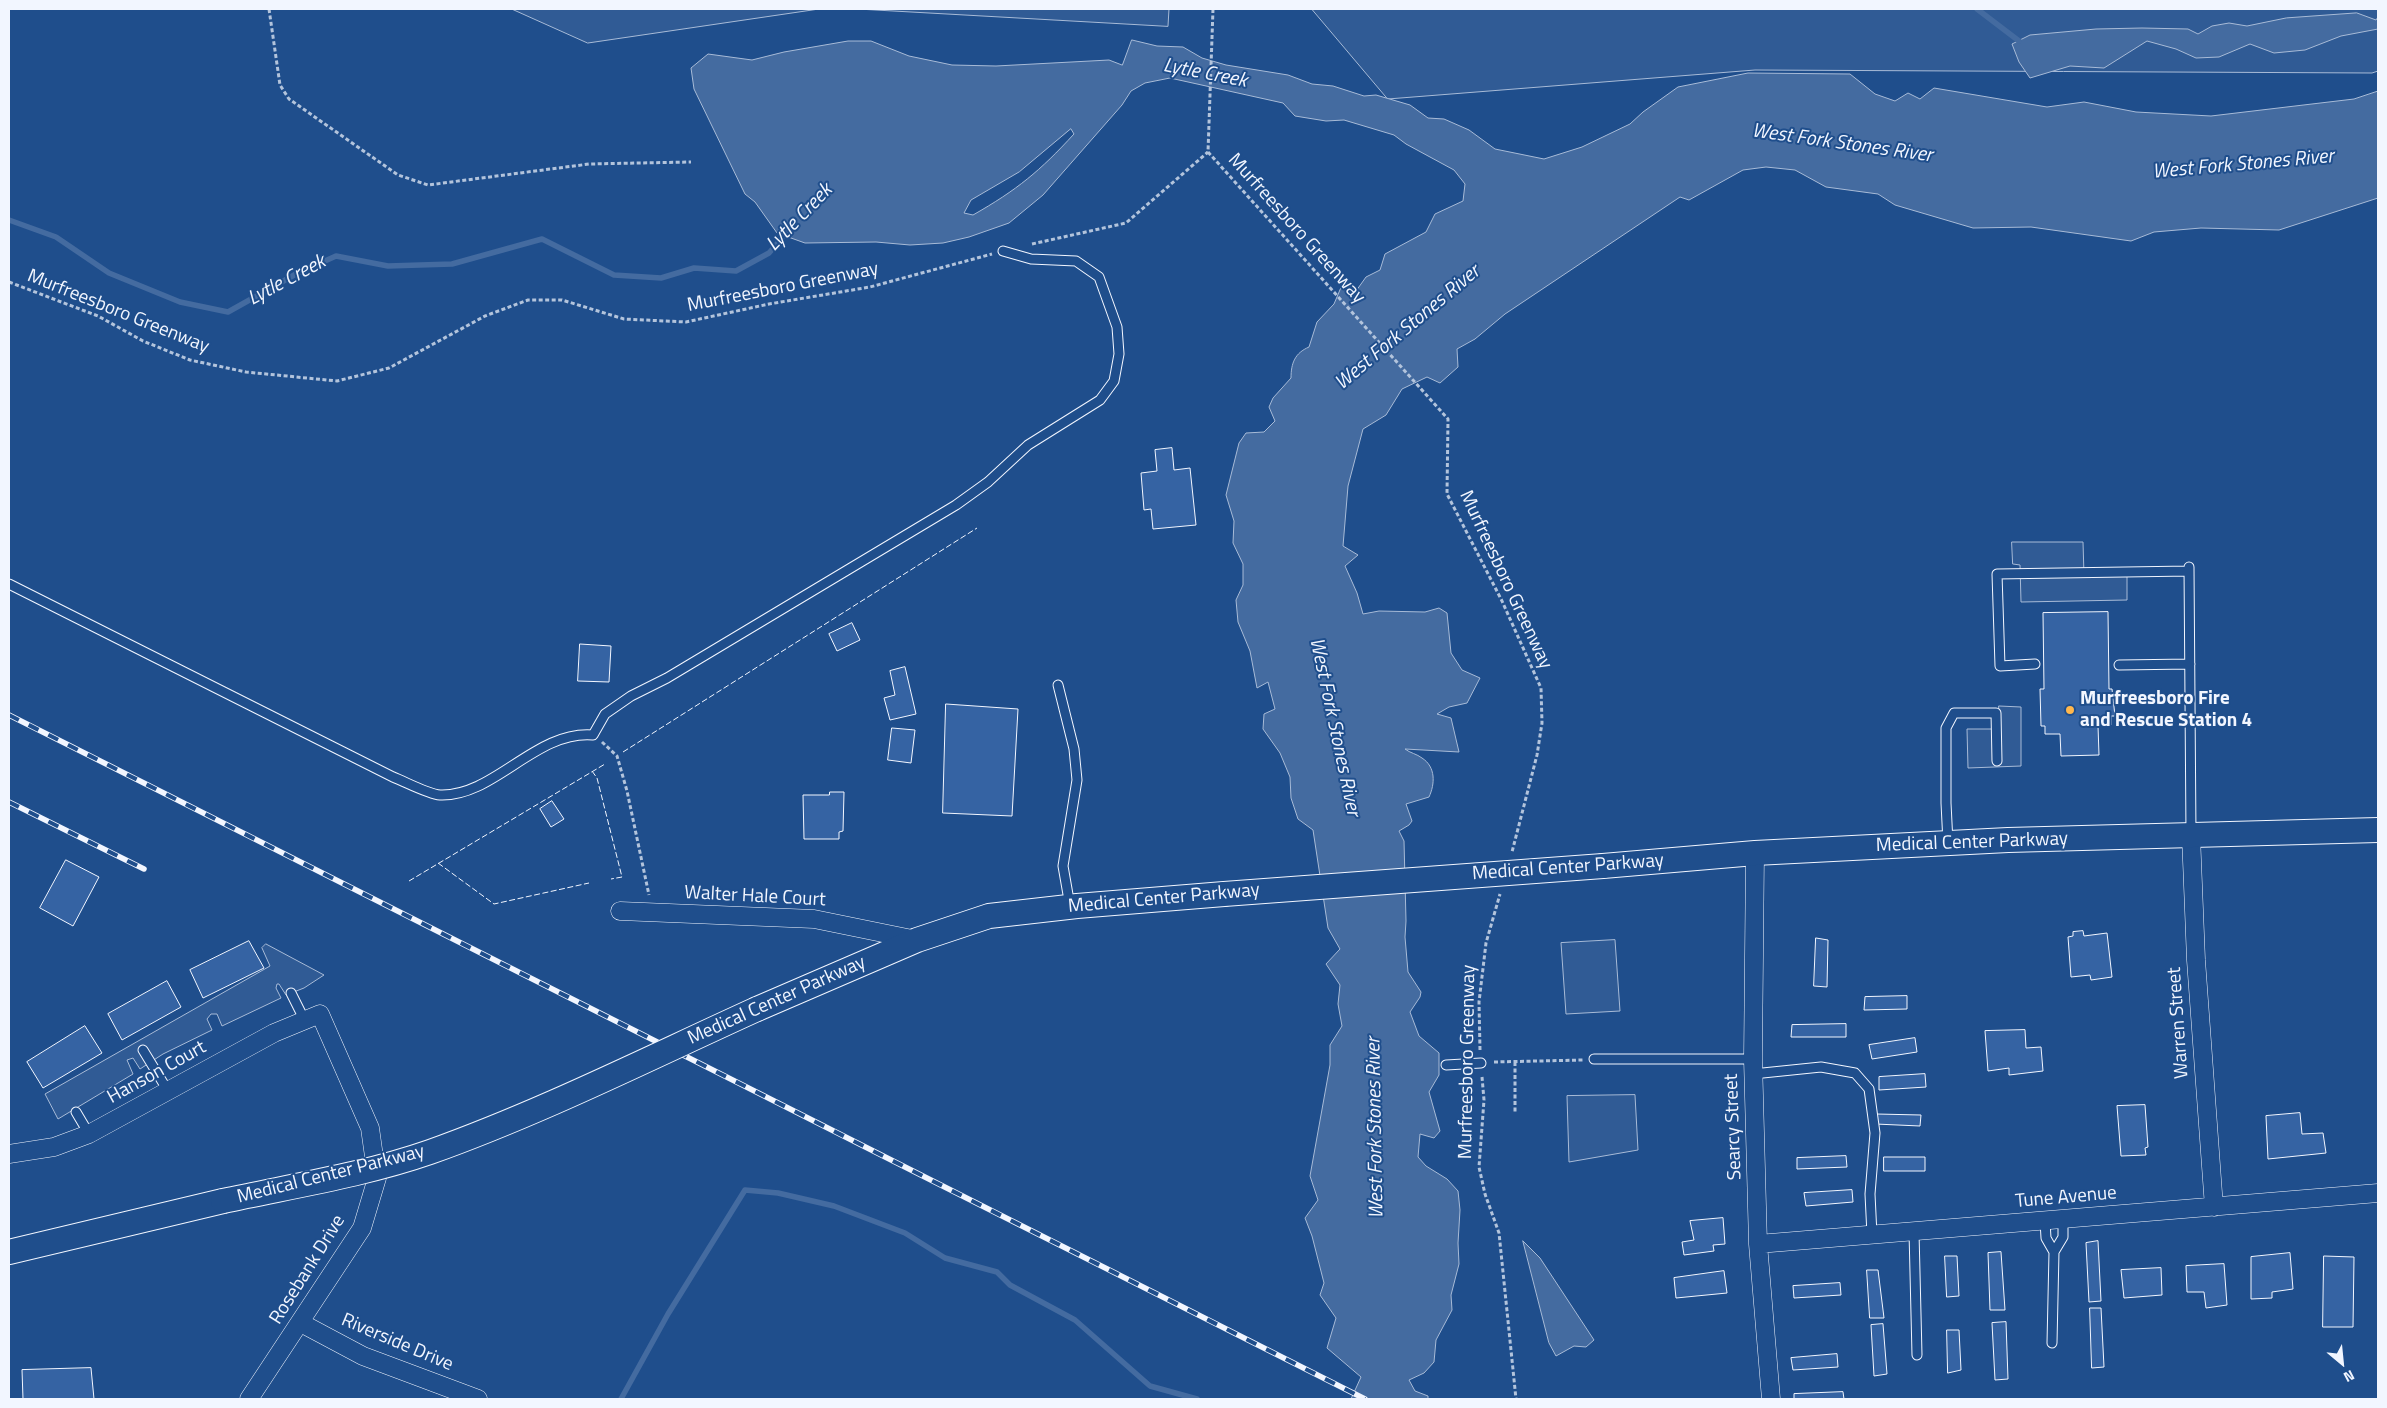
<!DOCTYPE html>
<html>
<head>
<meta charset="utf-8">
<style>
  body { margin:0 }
  #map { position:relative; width:2387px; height:1408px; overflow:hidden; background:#1f4e8c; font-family:"Titillium Web",sans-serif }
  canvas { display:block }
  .frame { position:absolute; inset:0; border:10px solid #f2f6ff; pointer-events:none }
  .north { position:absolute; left:2317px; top:1338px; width:50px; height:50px; -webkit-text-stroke:4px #1f4e8c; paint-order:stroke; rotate:152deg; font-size:14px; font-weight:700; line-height:20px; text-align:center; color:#f2f6ff }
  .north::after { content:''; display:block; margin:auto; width:18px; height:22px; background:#f2f6ff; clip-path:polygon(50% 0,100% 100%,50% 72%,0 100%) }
</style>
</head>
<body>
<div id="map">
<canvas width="2387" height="1408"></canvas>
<div class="frame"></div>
<div class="north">N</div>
</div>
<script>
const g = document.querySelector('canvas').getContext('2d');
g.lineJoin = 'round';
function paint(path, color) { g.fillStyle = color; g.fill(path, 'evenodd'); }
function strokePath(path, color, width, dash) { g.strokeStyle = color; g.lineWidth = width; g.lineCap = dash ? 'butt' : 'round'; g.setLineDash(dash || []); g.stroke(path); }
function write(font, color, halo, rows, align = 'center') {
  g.font = font + ' "Titillium Web",sans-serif'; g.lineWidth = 4; g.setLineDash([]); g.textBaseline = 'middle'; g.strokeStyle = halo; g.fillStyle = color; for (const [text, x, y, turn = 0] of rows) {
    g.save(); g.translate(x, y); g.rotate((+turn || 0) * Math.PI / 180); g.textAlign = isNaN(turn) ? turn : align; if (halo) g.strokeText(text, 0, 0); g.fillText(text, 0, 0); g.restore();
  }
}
const built = new Path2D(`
  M 512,9 L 819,9 L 588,43 Z
  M 858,9 L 1169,9 L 1168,26 Z
  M 1312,9 L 2378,9 L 2378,71 L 2372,73 L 1755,70 L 1388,99 Z
  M 2012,542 L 2083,542 L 2084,575 L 2127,573 L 2127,600 L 2021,602 L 2020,565 L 2013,564 Z
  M 1999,706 L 2021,707 L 2021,766 L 1968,768 L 1967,729 L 1999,729 Z
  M 1615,940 L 1620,1011 L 1566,1014 L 1561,943 Z
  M 266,944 L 324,975 L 304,988 L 286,995 L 279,984 L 277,984 L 276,988 L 281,998 L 222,1026 L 217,1014 L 211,1014 L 207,1019 L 212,1030 L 163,1054 L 140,1069 L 133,1058 L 127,1060 L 133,1074 L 58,1119 L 45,1094 L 270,966 L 262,948 Z
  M 1635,1095 L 1638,1150 L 1569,1162 L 1567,1096 Z`);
const water = new Path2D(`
  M 2357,13 L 2376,20 L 2378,17 L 2378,29 L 2341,36 L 2305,50 L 2274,53 L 2250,44 L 2219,57 L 2196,58 L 2176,49 L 2147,41 L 2104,68 L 2070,66 L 2030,78 L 2019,62 L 2012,44 L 2030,35 L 2096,29 L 2142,28 L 2188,29 L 2198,34 L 2212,26 L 2229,23 L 2247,26 L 2286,18 Z
  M 1132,40 L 1157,46 L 1183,47 L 1202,58 L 1226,65 L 1288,75 L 1312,84 L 1333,86 L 1364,96 L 1376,95 L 1410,105 L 1428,118 L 1444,119 L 1469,130 L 1495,149 L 1544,159 L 1582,147 L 1630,124 L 1643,112 L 1678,87 L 1748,73 L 1850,74 L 1875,94 L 1895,101 L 1908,93 L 1920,99 L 1934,88 L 2047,107 L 2084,102 L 2136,112 L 2211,116 L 2354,99 L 2378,91 L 2378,198 L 2279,230 L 2201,228 L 2154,232 L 2131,241 L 2031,227 L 1973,228 L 1895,205 L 1878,194 L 1826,187 L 1795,170 L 1766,167 L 1743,170 L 1689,200 L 1680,197 L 1505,314 L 1475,339 L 1457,349 L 1458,367 L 1440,383 L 1427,377 L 1402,389 L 1386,415 L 1363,429 L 1348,486 L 1343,546 L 1358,555 L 1345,566 L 1357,593 L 1363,614 L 1379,611 L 1425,612 L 1439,608 L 1447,613 L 1451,653 L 1462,670 L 1480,678 L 1467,703 L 1449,707 L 1437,714 L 1451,718 L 1459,752 L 1405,749 C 1410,753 1417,754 1422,758 C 1436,767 1435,784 1429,797 L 1406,804 L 1412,821 L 1409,825 L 1399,831 L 1404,841 L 1406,921 L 1405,937 L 1408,972 L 1421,992 L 1420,997 L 1410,1012 L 1419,1036 L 1439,1053 L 1439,1075 L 1429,1092 L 1440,1131 L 1434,1138 L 1420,1134 L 1418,1157 L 1426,1166 L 1447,1179 L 1458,1191 L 1460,1210 L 1458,1243 L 1459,1264 L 1451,1295 L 1452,1310 L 1436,1340 L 1434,1362 L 1424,1373 L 1409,1380 L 1415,1391 L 1428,1396 L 1428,1399 L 1351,1399 L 1361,1377 L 1327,1348 L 1336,1318 L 1320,1295 L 1324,1283 L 1312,1236 L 1305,1218 L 1318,1200 L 1310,1176 L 1330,1065 L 1330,1045 L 1342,1026 L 1338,1004 L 1340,985 L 1326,964 L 1340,949 L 1328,928 L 1313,830 L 1298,819 L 1291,798 L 1290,777 L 1280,753 L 1263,729 L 1264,714 L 1275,709 L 1268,682 L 1257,688 L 1250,651 L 1238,622 L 1236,600 L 1243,585 L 1243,564 L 1233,543 L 1234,521 L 1226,495 L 1239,443 L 1246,433 L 1264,432 L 1275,421 L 1269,407 L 1273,398 L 1291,378 C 1291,363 1295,353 1309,347 L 1317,322 L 1334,304 L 1342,285 L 1356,291 L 1366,277 L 1380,270 L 1385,254 L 1426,232 L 1435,214 L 1463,201 L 1465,184 L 1454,170 L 1406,144 L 1394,135 L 1344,120 L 1326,121 L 1295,116 L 1283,103 L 1170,78 L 1145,83 L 1131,91 L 1122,105 L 1043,195 L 1009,223 L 969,237 L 943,243 L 910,245 L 876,242 L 805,243 L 777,233 L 755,202 L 745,194 L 694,89 L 691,68 L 708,54 L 752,60 L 784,52 L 848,41 L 871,41 L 909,56 L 952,65 L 996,66 L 1109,60 L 1122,65 ZM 1071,129 L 1074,134 C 1040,171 1017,190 973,215 L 964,213 L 971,200 L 1019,172 Z
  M 1523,1241 L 1540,1258 L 1594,1340 L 1586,1347 L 1574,1346 L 1556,1356 L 1549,1343 Z`);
const stream = new Path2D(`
  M 1977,9 L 2019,41
  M 9,220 L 56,237 L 109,273 L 180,302 L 228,312 L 296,274 L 336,256 L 388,266 L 452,264 L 542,239 L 614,275 L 661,278 L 694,268 L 736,271 L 769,253 L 789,230
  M 621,1399 L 668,1314 L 745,1190 L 778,1193 L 834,1206 L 905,1233 L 945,1258 L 997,1272 L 1010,1285 L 1075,1320 L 1150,1386 L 1197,1399`);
const building = new Path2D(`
  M 1172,448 L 1174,470 L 1190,468 L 1196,525 L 1153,529 L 1151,509 L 1144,510 L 1141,473 L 1157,471 L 1155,450 Z
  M 2108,612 L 2109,689 L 2112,689 L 2115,716 L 2111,716 L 2111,725 L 2098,726 L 2099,755 L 2061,756 L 2060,734 L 2045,734 L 2045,726 L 2041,726 L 2040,689 L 2044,689 L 2043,613 Z
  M 852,623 L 860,640 L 837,651 L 829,634 Z
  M 580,644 L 611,646 L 609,682 L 578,681 Z
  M 905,667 L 916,714 L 890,720 L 884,698 L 895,695 L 890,671 Z
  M 946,704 L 1018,709 L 1012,816 L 943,813 Z
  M 892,728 L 915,730 L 911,763 L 888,760 Z
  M 830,792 L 844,792 L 843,831 L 839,832 L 839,839 L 804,839 L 803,795 L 829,795 Z
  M 552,801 L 564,819 L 551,827 L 540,809 Z
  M 66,860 L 99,877 L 73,926 L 40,908 Z
  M 2083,931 L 2084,936 L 2107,933 L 2112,977 L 2091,980 L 2090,975 L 2071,977 L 2068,937 L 2073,936 L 2073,932 Z
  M 1816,938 L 1828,940 L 1827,987 L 1814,986 Z
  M 249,941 L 264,968 L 203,998 L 190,970 Z
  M 167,981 L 181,1007 L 122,1040 L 108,1014 Z
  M 1907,996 L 1907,1009 L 1864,1010 L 1865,997 Z
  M 1846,1024 L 1846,1037 L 1791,1037 L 1792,1025 Z
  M 85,1026 L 102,1053 L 43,1088 L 27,1062 Z
  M 2025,1030 L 2026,1048 L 2041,1047 L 2043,1071 L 2009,1075 L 2009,1068 L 1988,1071 L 1985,1031 Z
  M 1915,1038 L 1917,1052 L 1872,1059 L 1869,1045 Z
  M 1925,1074 L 1926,1087 L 1879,1090 L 1879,1077 Z
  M 2145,1105 L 2148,1147 L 2145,1148 L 2146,1155 L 2121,1156 L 2117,1106 Z
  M 2300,1113 L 2302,1134 L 2323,1133 L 2326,1153 L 2268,1159 L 2266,1116 Z
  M 1876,1114 L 1921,1115 L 1920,1126 L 1875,1124 Z
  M 1846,1156 L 1847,1167 L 1797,1169 L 1797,1158 Z
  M 1884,1157 L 1925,1157 L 1925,1171 L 1884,1171 Z
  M 1852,1190 L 1853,1202 L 1806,1206 L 1804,1193 Z
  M 1723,1218 L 1725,1244 L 1713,1245 L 1714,1251 L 1684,1255 L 1682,1242 L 1694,1240 L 1690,1221 Z
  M 2098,1241 L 2101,1301 L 2089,1302 L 2086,1243 Z
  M 2001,1252 L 2005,1310 L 1990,1310 L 1988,1253 Z
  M 2290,1253 L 2293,1289 L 2272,1292 L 2272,1298 L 2251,1299 L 2251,1257 Z
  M 1945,1256 L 1957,1256 L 1959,1296 L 1947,1297 Z
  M 2324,1256 L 2354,1257 L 2353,1327 L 2323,1327 Z
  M 2224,1264 L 2227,1305 L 2206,1308 L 2204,1292 L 2187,1292 L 2186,1266 Z
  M 2161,1268 L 2162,1295 L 2124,1298 L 2121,1270 Z
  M 1867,1270 L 1878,1270 L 1884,1318 L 1870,1318 Z
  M 1724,1271 L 1727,1293 L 1676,1298 L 1674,1278 Z
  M 1840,1283 L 1841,1295 L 1794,1298 L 1793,1286 Z
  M 2090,1308 L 2101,1308 L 2104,1367 L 2092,1368 Z
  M 2006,1322 L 2008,1379 L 1995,1380 L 1992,1323 Z
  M 1883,1324 L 1887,1374 L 1874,1376 L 1871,1325 Z
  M 1947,1330 L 1959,1330 L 1961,1370 L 1948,1373 Z
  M 1837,1354 L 1838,1367 L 1793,1370 L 1791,1358 Z
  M 91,1368 L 94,1399 L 23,1399 L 22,1370 Z
  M 1843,1392 L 1844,1399 L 1794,1399 L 1794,1394 Z`);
const path = new Path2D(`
  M 269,9 L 280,85 L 289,99 L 398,175 L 428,185 L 589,164 L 691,162
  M 1213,9 L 1208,152 L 1448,419 L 1447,494 L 1502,601 L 1541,688 L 1542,723 L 1537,755 L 1512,852
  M 1032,244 L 1126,223 L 1208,152
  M 9,282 L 98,316 L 143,341 L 190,360 L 246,372 L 337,381 L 389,368 L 485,316 L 528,300 L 562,300 L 624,319 L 686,322 L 769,304 L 870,287 L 992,254
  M 602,742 L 617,756 L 627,791 L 649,895
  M 1480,1050 L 1479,1002 L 1486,943 L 1500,894
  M 1494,1062 L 1583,1060
  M 1515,1062 L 1515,1114
  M 1482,1077 L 1484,1100 L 1479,1167 L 1485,1194 L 1499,1233 L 1516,1399`);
const lane = new Path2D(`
  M 2189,567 L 2191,835
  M 9,584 L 393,777 C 406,782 428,794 440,795 C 494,797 536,730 593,735 L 605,714 L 631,696 L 667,678 L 956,505 L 988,482 L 1028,445 L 1100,400 L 1114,381 L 1119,354 L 1117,327 L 1099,277 L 1076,261 L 1031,259 L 1003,251
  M 2035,664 L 2000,666 L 1997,574 L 2189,571
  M 2119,665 L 2190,664
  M 1058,685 L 1074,749 L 1077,780 L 1063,866 L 1070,906
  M 1948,843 L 1946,803 L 1946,728 L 1954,713 L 1996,713 L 1997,761
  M 291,993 L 305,1021
  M 143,1050 L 168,1091
  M 1594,1059 L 1753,1059
  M 1446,1065 L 1481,1063
  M 1753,1074 L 1821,1067 L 1855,1073 L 1869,1089 L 1875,1133 L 1870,1194 L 1872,1235
  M 76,1112 L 89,1134
  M 2045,1221 L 2046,1238 L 2054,1252 L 2063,1237 L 2063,1220
  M 1914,1232 L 1917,1355
  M 2052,1343 L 2054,1252`);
const street = new Path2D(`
  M 2191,835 L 2196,960 L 2214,1207
  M 1755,853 L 1753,1059 L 1758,1244 L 1771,1399
  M 620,911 L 814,919 L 917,940
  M 9,1154 L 54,1147 L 89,1134 L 274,1033 L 320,1014 L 370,1128 L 377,1178 L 362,1228 L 249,1399
  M 1758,1244 L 2378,1193
  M 301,1323 L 363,1356 L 478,1399`);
const secondary = new Path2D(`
  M 1603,866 L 1755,853 L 2008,840 L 2378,830
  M 757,1009 L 917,940 L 989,916 L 1077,906 L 1224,894
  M 9,1252 L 223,1201`);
const rail = new Path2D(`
  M 9,715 L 1365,1399
  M 9,802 L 144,869`);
const secondaryBridge = new Path2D(`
  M 1224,894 L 1603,866
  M 223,1201 C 292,1186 364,1175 430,1152 C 542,1112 649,1058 757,1009`);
const fence = new Path2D(`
  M 623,752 L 977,528
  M 592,771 L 597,778 L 622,877 L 611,879
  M 438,863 L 494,904 L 589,883
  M 409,881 L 605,764`);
const markers = [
  [2070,710,5,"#ffb74d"]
];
const streetNames = [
  ["Murfreesboro Greenway",1296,229,48],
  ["Murfreesboro Greenway",783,288,-11],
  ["Murfreesboro Greenway",118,312,22],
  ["Murfreesboro Greenway",1505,580,65],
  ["Medical Center Parkway",1972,843,-2],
  ["Medical Center Parkway",1568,868,-4],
  ["Walter Hale Court",755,897,3],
  ["Medical Center Parkway",1164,899,-5],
  ["Medical Center Parkway",777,1001,-24],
  ["Warren Street",2179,1023,-94],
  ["Murfreesboro Greenway",1468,1062,-89],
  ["Hanson Court",157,1073,-29],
  ["Searcy Street",1734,1127,-92],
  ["Medical Center Parkway",331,1175,-14],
  ["Tune Avenue",2066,1198,-5],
  ["Rosebank Drive",308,1270,-58],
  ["Riverside Drive",397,1343,23]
];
const poiNames = [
  ["Murfreesboro Fire",2080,699],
  ["and Rescue Station 4",2080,721]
];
const waterNames = [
  ["Lytle Creek",1205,74,11],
  ["West Fork Stones River",1842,144,8],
  ["West Fork Stones River",2243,165,-5],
  ["Lytle Creek",800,218,-46],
  ["Lytle Creek",287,281,-28],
  ["West Fork Stones River",1408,328,-40],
  ["West Fork Stones River",1334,727,78],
  ["West Fork Stones River",1376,1128,-91]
];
paint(built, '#305b95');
strokePath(built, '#a8bbd7', 1);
paint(water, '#446ba0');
strokePath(water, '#a8bbd7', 1);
strokePath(stream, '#446ba0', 5.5);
paint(building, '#3563a3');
strokePath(building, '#f2f6ff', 1);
strokePath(lane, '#f2f6ff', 11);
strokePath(street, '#f2f6ff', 19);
strokePath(secondary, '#f2f6ff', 26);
strokePath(path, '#b3c4dc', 3, [4, 2.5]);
strokePath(lane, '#1f4e8c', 9);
strokePath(street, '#1f4e8c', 18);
strokePath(secondary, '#1f4e8c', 24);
strokePath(rail, '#f2f6ff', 5.5);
strokePath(rail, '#1f4e8c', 4, [11]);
strokePath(secondaryBridge, '#f2f6ff', 26, []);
strokePath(secondaryBridge, '#1f4e8c', 24);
strokePath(fence, '#f2f6ff', 1, [6, 2.5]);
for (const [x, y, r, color] of markers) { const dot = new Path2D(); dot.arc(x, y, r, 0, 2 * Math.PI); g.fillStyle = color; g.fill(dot); strokePath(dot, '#1f4e8c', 2); }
write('19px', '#f2f6ff', '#1f4e8c', streetNames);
write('bold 19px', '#f2f6ff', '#1f4e8c', poiNames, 'left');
write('italic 20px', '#f2f6ff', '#1f4e8c', waterNames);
</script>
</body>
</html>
